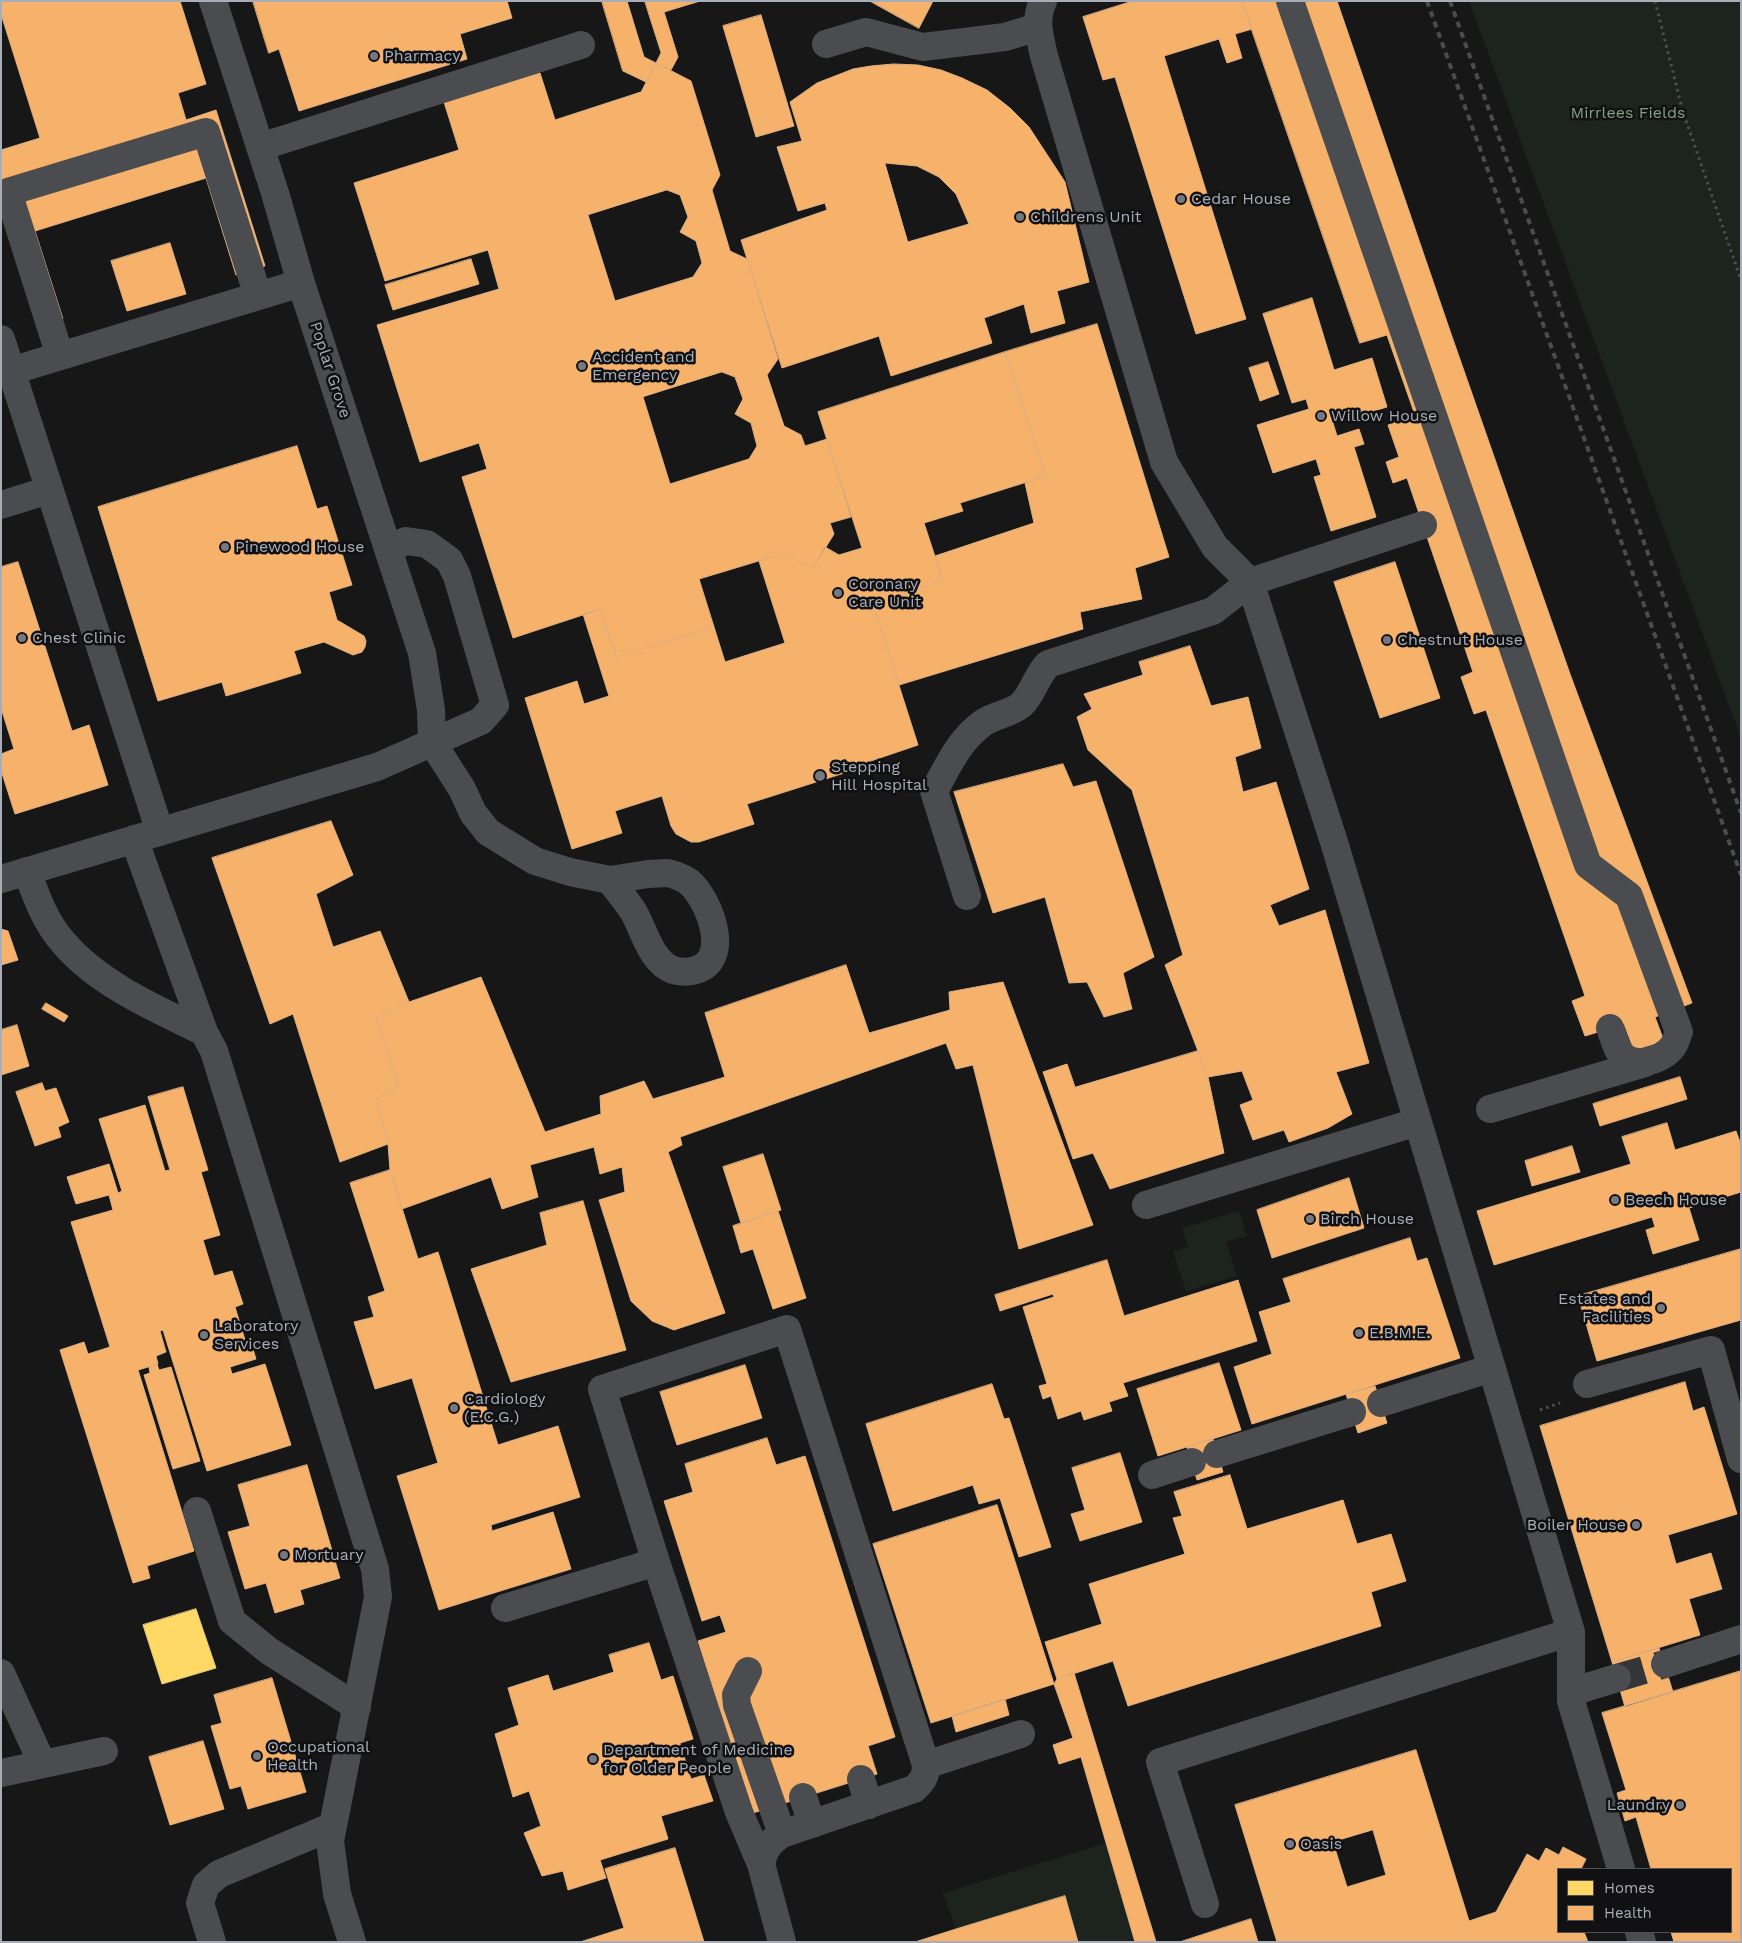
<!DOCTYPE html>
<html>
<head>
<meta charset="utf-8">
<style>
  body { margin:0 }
  #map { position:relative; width:1742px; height:1943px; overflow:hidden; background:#171717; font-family:"Work Sans",sans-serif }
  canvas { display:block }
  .frame { position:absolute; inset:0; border:2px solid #a8adb8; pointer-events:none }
  .legend { position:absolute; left:1557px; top:1868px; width:175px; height:65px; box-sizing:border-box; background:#111113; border:1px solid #4d4f55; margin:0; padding:6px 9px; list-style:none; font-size:15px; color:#a8adb8 }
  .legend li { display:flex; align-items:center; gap:10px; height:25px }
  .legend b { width:25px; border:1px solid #4d4f55 }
</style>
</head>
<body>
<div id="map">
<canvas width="1742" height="1943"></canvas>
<div class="frame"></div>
<ul class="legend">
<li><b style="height:14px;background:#ffd966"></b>Homes</li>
<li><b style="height:14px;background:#f6b26b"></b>Health</li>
</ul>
</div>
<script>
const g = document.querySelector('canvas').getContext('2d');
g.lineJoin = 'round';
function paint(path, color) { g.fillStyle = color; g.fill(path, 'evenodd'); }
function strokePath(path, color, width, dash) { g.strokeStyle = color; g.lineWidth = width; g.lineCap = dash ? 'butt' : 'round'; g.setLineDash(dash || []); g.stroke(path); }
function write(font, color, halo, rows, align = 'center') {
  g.font = font + ' "Work Sans",sans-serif'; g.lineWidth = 5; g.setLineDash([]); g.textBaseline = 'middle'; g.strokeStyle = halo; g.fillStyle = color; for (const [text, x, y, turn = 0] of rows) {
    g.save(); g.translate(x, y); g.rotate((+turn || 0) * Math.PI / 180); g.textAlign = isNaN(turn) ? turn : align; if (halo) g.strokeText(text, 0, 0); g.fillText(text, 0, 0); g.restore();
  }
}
const green = new Path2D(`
  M 1469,1 L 1741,1 L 1741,738 Z
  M 1239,1211 L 1247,1236 L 1226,1242 L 1237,1276 L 1186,1291 L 1173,1251 L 1188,1247 L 1182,1228 Z
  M 1106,1843 L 1135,1942 L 1078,1942 L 1065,1896 L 956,1929 L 943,1893 Z`);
const homes = new Path2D(`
  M 196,1609 L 216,1668 L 162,1684 L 143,1625 Z`);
const health = new Path2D(`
  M 1,1 L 180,1 L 206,84 L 178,93 L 186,120 L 216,110 L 265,266 L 236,275 L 206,178 L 35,231 L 63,319 L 37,326 L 1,212 L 1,150 L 40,138 L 1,14 Z
  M 253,1 L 507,1 L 512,18 L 460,34 L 467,59 L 299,111 L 279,49 L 269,53 Z
  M 602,1 L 627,1 L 644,57 L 656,63 L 646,82 L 623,71 Z
  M 645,1 L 700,1 L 664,12 L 678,57 L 671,70 L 656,63 L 661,53 Z
  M 870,1 L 933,1 L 919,28 Z
  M 1133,1 L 1242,1 L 1252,29 L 1235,34 L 1242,58 L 1227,63 L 1219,39 L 1164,56 L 1246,319 L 1196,334 L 1115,77 L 1103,80 L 1083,17 Z
  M 1242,1 L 1337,1 L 1449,328 L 1570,674 L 1692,1003 L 1655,1017 L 1664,1041 L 1634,1050 L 1624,1024 L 1585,1036 L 1572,1001 L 1585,996 L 1486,710 L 1474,714 L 1461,677 L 1473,672 L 1407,478 L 1393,483 L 1386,462 L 1399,457 L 1388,425 L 1415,415 L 1387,335 L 1360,343 Z
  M 761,15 L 794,126 L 756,137 L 723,26 Z
  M 656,63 L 691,81 L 720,175 L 712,190 L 730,251 L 747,259 L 778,359 L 767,375 L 784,426 L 801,435 L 805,446 L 827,439 L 851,517 L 830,523 L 834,534 L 813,568 L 785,553 L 699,579 L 714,627 L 616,657 L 601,609 L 513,638 L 462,477 L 487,469 L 479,443 L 420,462 L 377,325 L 499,289 L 488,250 L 385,281 L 354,183 L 459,150 L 444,102 L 540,73 L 555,120 L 641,92 ZM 667,190 L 680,195 L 688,217 L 680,232 L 696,241 L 702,263 L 693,277 L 615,301 L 588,215 ZM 722,372 L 735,377 L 743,399 L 735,414 L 751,423 L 757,446 L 749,459 L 670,484 L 643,397 Z
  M 894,64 L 918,65 L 941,70 L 962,78 L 987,90 L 1010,108 L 1029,127 L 1065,182 L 1089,282 L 1057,291 L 1065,323 L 1031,333 L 1024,304 L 984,318 L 992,343 L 891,376 L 879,336 L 782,368 L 741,240 L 827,210 L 825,203 L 798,211 L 777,147 L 802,141 L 790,102 L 817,83 L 853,69 L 871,66 ZM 885,163 L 917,166 L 939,177 L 956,194 L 969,224 L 908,242 Z
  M 170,243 L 186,294 L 127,311 L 111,261 Z
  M 471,259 L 479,284 L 393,310 L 385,285 Z
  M 1312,298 L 1334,370 L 1372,358 L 1387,407 L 1333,423 L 1337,436 L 1359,429 L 1364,444 L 1354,447 L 1376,517 L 1331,531 L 1314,477 L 1321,475 L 1316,459 L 1273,473 L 1257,425 L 1309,409 L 1306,399 L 1292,403 L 1263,314 Z
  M 1097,324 L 1169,557 L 1135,568 L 1142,599 L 1080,612 L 1083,629 L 899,685 L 873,604 L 943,581 L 935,556 L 1034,523 L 1025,483 L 1046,476 L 1005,352 Z
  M 1005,352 L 1046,476 L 960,503 L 963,511 L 924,523 L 943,581 L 873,604 L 918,745 L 859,765 L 860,768 L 747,804 L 754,824 L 699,842 L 691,842 L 676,834 L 671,826 L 662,796 L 615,811 L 622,833 L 572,849 L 525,698 L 577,681 L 584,704 L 609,696 L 583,614 L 601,609 L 616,657 L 714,627 L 725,662 L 785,643 L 759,561 L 785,553 L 813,568 L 825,547 L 839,555 L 862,548 L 818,412 Z
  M 1268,362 L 1279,394 L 1260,401 L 1249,368 Z
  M 297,446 L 317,509 L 327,506 L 352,585 L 329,592 L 337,620 L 364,636 L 366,641 L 365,647 L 362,652 L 353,655 L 324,642 L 294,651 L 301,673 L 226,696 L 222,682 L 158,701 L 98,507 Z
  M 18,562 L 72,731 L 89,725 L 108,785 L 15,814 L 1,770 L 1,754 L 14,749 L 1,708 L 1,567 Z
  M 1395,562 L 1440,698 L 1380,718 L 1334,582 Z
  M 1190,646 L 1211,706 L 1248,697 L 1261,748 L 1235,757 L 1243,792 L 1276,782 L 1309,889 L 1270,905 L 1279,926 L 1325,910 L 1369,1063 L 1336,1072 L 1352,1114 L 1328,1128 L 1289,1142 L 1284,1130 L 1253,1140 L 1240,1105 L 1253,1100 L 1242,1071 L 1208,1077 L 1165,965 L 1183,955 L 1132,790 L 1088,750 L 1077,717 L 1092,709 L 1084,694 L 1143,675 L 1139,662 Z
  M 1063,764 L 1073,787 L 1096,781 L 1154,957 L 1123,973 L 1132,1009 L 1104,1017 L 1087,982 L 1069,983 L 1045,897 L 993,913 L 954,792 Z
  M 331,821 L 353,875 L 316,894 L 333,947 L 380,931 L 409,1002 L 376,1018 L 398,1085 L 376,1100 L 388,1144 L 340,1162 L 293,1014 L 270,1024 L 212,858 Z
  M 1,929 L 8,931 L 18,960 L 1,965 Z
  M 846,965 L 869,1033 L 950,1010 L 949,992 L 1003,982 L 1093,1225 L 1019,1249 L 973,1065 L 956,1069 L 946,1043 L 680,1137 L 682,1145 L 668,1152 L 725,1313 L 674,1330 L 652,1321 L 631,1301 L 599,1200 L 625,1192 L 622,1167 L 600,1174 L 594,1147 L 530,1165 L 538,1197 L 502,1209 L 491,1177 L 402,1209 L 390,1170 L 388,1144 L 376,1100 L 398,1085 L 376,1018 L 409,1002 L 481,977 L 545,1132 L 601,1114 L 600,1096 L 644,1081 L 653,1099 L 725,1077 L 705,1013 Z
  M 46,1003 L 68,1016 L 64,1022 L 42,1009 Z
  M 17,1025 L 29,1066 L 1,1075 L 1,1030 Z
  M 1198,1051 L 1208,1077 L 1224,1153 L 1110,1189 L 1093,1153 L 1073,1159 L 1043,1072 L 1067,1064 L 1075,1087 Z
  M 1680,1077 L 1687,1099 L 1600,1126 L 1593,1104 Z
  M 42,1083 L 45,1091 L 56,1088 L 69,1122 L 58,1127 L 61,1137 L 35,1146 L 16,1092 Z
  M 183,1087 L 208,1170 L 201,1172 L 220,1235 L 203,1240 L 214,1276 L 232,1271 L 243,1304 L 235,1307 L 245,1340 L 250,1339 L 256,1359 L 230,1367 L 232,1374 L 265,1364 L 291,1445 L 207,1471 L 163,1330 L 160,1331 L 166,1352 L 156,1356 L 158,1364 L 138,1370 L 194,1551 L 147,1566 L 150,1578 L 133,1583 L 60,1350 L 84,1342 L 88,1354 L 110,1347 L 71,1222 L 113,1210 L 109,1195 L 76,1204 L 67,1177 L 109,1164 L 118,1193 L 122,1191 L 99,1119 L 145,1105 L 165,1171 L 170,1170 L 148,1097 Z
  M 1667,1123 L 1675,1150 L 1736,1131 L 1741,1145 L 1741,1192 L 1689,1208 L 1699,1240 L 1653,1254 L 1646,1230 L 1655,1227 L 1652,1217 L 1494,1265 L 1477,1211 L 1631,1164 L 1622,1137 Z
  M 1572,1146 L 1580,1172 L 1532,1186 L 1525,1161 Z
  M 763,1154 L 781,1210 L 741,1223 L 723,1167 Z
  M 390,1170 L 418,1259 L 438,1252 L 498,1445 L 558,1426 L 580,1497 L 491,1525 L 492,1531 L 553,1512 L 571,1569 L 439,1610 L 397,1476 L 438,1463 L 412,1378 L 375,1389 L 354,1322 L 374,1317 L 368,1297 L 385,1291 L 350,1183 Z
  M 1349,1178 L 1364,1228 L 1272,1258 L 1257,1210 Z
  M 583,1201 L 626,1350 L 511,1382 L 471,1269 L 547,1245 L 540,1213 Z
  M 778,1211 L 806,1298 L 773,1309 L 753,1249 L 741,1253 L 733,1226 Z
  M 1410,1238 L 1417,1261 L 1427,1258 L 1460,1358 L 1252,1424 L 1234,1367 L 1272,1354 L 1259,1312 L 1291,1302 L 1283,1279 Z
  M 1741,1249 L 1741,1320 L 1597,1361 L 1578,1296 Z
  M 1107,1260 L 1124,1316 L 1238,1280 L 1257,1341 L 1123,1383 L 1128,1396 L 1109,1402 L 1112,1411 L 1084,1420 L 1081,1411 L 1058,1419 L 1051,1396 L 1043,1399 L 1039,1386 L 1047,1384 L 1023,1307 L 1054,1297 L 1053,1294 L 1000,1311 L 995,1295 Z
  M 1219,1363 L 1241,1430 L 1158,1456 L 1137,1389 Z
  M 157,1364 L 159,1370 L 171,1367 L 200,1461 L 173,1469 L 144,1375 L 150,1373 L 149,1367 Z
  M 745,1365 L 762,1418 L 677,1445 L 660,1392 Z
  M 1685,1382 L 1693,1411 L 1704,1407 L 1737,1514 L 1668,1535 L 1676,1564 L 1711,1553 L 1722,1589 L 1689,1599 L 1700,1635 L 1612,1662 L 1540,1426 Z
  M 992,1384 L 1004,1419 L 1009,1418 L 1051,1547 L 1019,1557 L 1000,1498 L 979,1504 L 973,1485 L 893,1511 L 866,1424 Z
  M 1375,1386 L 1387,1423 L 1358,1433 L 1346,1394 Z
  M 767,1438 L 776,1465 L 805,1456 L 895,1737 L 868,1746 L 877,1774 L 753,1813 L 698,1641 L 726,1632 L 720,1615 L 702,1621 L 664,1501 L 693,1492 L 685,1464 Z
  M 1213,1439 L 1223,1472 L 1197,1480 L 1187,1447 Z
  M 1120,1453 L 1142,1522 L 1080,1541 L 1071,1514 L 1085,1510 L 1072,1468 Z
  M 307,1465 L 340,1578 L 300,1590 L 304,1604 L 275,1613 L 266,1583 L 245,1589 L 228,1532 L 250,1526 L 238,1485 Z
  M 1230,1475 L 1247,1529 L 1343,1500 L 1357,1544 L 1391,1534 L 1406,1581 L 1371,1592 L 1381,1626 L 1128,1706 L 1113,1661 L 1057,1679 L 1045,1642 L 1102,1624 L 1089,1584 L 1185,1554 L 1173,1518 L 1182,1516 L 1174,1492 Z
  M 997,1505 L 1054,1684 L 931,1723 L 873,1544 Z
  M 649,1643 L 661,1680 L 673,1676 L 693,1739 L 680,1743 L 691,1779 L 704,1775 L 713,1801 L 661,1816 L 668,1839 L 600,1860 L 606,1878 L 568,1890 L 563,1871 L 542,1876 L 524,1833 L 541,1826 L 529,1791 L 513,1797 L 495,1734 L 519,1725 L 508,1688 L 548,1675 L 553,1691 L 614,1672 L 609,1655 Z
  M 1659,1648 L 1673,1692 L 1625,1707 L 1612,1662 Z
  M 1741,1671 L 1741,1942 L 1674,1942 L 1671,1932 L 1731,1932 L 1731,1869 L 1651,1869 L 1636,1817 L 1625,1821 L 1617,1793 L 1626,1790 L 1602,1713 Z
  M 1074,1673 L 1156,1942 L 1135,1942 L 1081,1757 L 1059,1764 L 1053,1745 L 1073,1738 L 1054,1684 L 1057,1679 Z
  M 272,1678 L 306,1792 L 248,1809 L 241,1786 L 230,1789 L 211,1726 L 222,1723 L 214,1695 Z
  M 1005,1699 L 1009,1715 L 956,1732 L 952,1716 Z
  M 203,1741 L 224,1809 L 170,1825 L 149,1757 Z
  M 1416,1750 L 1469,1921 L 1496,1912 L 1527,1854 L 1539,1861 L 1546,1848 L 1559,1855 L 1563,1847 L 1586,1859 L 1581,1869 L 1558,1869 L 1558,1932 L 1584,1932 L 1588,1942 L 1277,1942 L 1235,1805 ZM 1373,1830 L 1386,1875 L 1347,1887 L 1333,1842 Z
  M 675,1848 L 704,1942 L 580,1942 L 624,1928 L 605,1869 Z
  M 1065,1896 L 1078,1942 L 915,1942 L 956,1929 Z
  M 1251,1919 L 1258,1942 L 1180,1942 Z`);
const minorTunnel = new Path2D(`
  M 1617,1678 L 1665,1664`);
const path = new Path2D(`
  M 1655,1 L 1683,112 L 1741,280
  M 1540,1410 L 1560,1403`);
const minor = new Path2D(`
  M 213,1 L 275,193 L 301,283 L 422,653 L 431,710 L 432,742
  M 1043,1 C 1034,20 1040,37 1044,56 L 1164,462 L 1215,547 L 1250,582 L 1334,842 L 1571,1632 L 1571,1701 L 1621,1869
  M 1290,1 L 1588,865 L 1629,896 L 1679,1032 C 1677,1036 1676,1042 1673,1046 C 1662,1062 1630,1070 1619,1051 C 1615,1044 1613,1035 1610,1028
  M 826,44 L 866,32 L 923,47 L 1005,37 L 1038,27
  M 260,147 L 581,45
  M 1,339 L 160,832
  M 60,356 L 8,192 L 206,132 L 258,296
  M 11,371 L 301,283
  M 1,505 L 49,490
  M 432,742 L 462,789 L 473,813 L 488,832 L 535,861 L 570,872 L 610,880
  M 134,839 L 204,1032 L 214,1051 L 375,1569 L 378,1597 L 330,1841 L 337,1894 L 352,1942
  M 27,871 C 36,896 45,922 63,942 C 97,983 156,1009 204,1032
  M 668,873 C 676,875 682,877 689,882 C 710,900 734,963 692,971 C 686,972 679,972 673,970 C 650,961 644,929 633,911 C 626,900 617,890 610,880 L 648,874 Z
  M 1,879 L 377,767 L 481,721 L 495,705 L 457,576 L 449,560 L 427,544 L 406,541 L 389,548
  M 967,896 L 934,791 C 948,766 959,740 983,723 C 994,715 1010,714 1021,705 C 1033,694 1036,676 1048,664 L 1213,611 L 1250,582 L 1423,525
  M 1490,1109 L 1645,1063
  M 1146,1205 L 1417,1122
  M 1587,1384 L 1711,1350 L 1741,1459
  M 1381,1403 L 1492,1368
  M 1217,1454 L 1352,1412
  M 1152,1475 L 1192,1462
  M 197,1511 L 232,1621 L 269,1651 L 357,1707
  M 505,1608 L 656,1562
  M 1665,1664 L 1741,1639
  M 748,1671 L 736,1695 L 737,1705 L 782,1834
  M 1,1673 L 42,1763
  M 1571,1692 L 1617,1678
  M 1,1773 L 104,1751
  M 861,1779 L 869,1805
  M 803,1797 L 812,1824
  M 761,1864 C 764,1850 769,1842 782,1834 L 914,1789 C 923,1781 926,1776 926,1765 L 1021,1734
  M 1205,1904 L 1160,1762 L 1571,1632
  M 1639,1932 L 1642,1942
  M 212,1942 L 200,1903 L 206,1885 L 219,1874 L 331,1827
  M 782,1942 L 761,1864 L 739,1812 L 656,1562 L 602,1389 L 787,1329 L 926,1765`);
const rail = new Path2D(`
  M 1427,1 L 1741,875
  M 1450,1 L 1741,813`);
const markers = [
  [374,56,5,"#757880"],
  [1181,199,5,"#757880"],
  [1020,217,5,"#757880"],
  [582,366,5,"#757880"],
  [1321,416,5,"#757880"],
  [225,547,5,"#757880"],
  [838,593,5,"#757880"],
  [22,638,5,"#757880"],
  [1387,640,5,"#757880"],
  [820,776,6,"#757880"],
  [1615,1200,5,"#757880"],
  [1310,1219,5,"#757880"],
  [1661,1308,5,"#757880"],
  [1359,1333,5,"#757880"],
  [204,1335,5,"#757880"],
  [454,1408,5,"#757880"],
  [1636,1525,5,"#757880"],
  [284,1555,5,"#757880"],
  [257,1756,5,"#757880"],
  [593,1759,5,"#757880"],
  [1680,1805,5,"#757880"],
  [1290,1844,5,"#757880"]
];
const poiNames = [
  ["Pharmacy",384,56],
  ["Cedar House",1191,199],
  ["Childrens Unit",1030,217],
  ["Accident and",592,357],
  ["Emergency",592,375],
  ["Willow House",1331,416],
  ["Pinewood House",235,547],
  ["Coronary",848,584],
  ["Care Unit",848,602],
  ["Chest Clinic",32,638],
  ["Chestnut House",1397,640],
  ["Stepping",831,767],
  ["Hill Hospital",831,785],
  ["Beech House",1625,1200],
  ["Birch House",1320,1219],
  ["Estates and",1651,1299,"right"],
  ["Facilities",1651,1317,"right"],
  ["Laboratory",214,1326],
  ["Services",214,1344],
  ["E.B.M.E.",1369,1333],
  ["Cardiology",464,1399],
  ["(E.C.G.)",464,1417],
  ["Boiler House",1626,1525,"right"],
  ["Mortuary",294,1555],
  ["Occupational",267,1747],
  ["Health",267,1765],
  ["Department of Medicine",603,1750],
  ["for Older People",603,1768],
  ["Laundry",1670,1805,"right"],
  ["Oasis",1300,1844]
];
const parkNames = [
  ["Mirrlees Fields",1628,113]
];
const streetNames = [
  ["Poplar Grove",330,370,72]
];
paint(green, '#1d241e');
paint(homes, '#ffd966');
strokePath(homes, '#e5cc7f', 1);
paint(health, '#f6b26b');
strokePath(health, '#dfb082', 1);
strokePath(minorTunnel, '#343537', 28, [28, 14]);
strokePath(path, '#4d4e52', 3, [2.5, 4]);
strokePath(minor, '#4b4c50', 28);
strokePath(rail, '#4b4c4f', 4, [6, 5]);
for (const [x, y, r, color] of markers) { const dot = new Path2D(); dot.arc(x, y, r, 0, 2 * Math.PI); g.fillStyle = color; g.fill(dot); strokePath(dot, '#111113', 2); }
write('16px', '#a8adb8', '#111113', poiNames, 'left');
write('16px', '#7fa381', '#111113', parkNames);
write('16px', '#a8adb8', '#111113', streetNames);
</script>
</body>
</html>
